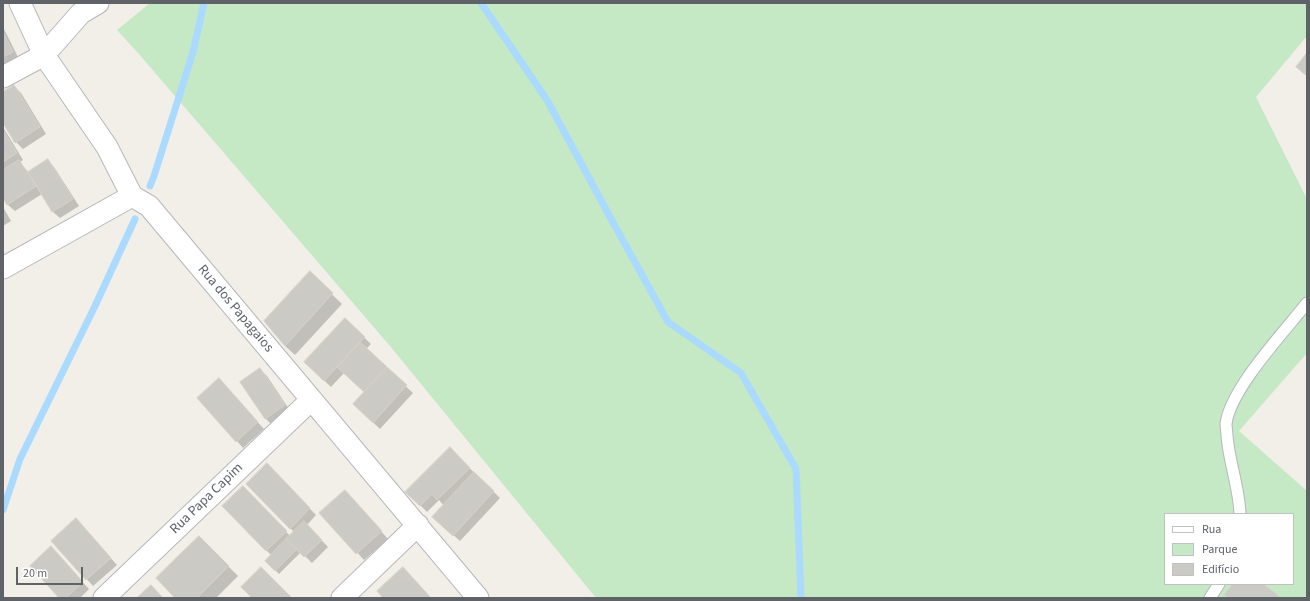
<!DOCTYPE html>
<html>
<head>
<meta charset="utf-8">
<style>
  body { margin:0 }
  #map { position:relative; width:1310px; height:601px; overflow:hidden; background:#f1efe8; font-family:"Source Sans 3",sans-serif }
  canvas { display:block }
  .frame { position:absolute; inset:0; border:4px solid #5f6368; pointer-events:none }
  .legend { position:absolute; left:1164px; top:513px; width:130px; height:72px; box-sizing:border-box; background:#fff; border:1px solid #bfc1c3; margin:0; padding:5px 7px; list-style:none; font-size:12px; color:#5f6368 }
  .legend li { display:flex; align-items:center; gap:8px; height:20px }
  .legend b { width:20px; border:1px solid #bfc1c3 }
  .scale { position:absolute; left:16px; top:567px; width:67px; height:18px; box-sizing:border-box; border:2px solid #5f6368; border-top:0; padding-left:5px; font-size:12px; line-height:14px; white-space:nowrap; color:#5f6368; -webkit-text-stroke:3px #fff; paint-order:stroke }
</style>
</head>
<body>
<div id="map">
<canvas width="1310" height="601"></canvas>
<div class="frame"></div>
<ul class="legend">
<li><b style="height:5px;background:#fff"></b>Rua</li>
<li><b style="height:11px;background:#c5e8c5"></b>Parque</li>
<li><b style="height:11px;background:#cccac5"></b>Edifício</li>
</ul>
<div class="scale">20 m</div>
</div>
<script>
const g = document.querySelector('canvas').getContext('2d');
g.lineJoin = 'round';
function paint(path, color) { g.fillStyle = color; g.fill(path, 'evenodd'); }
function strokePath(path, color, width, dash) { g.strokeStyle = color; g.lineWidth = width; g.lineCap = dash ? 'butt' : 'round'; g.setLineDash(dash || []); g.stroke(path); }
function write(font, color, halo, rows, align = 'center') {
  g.font = font + ' "Source Sans 3",sans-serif'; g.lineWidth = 3; g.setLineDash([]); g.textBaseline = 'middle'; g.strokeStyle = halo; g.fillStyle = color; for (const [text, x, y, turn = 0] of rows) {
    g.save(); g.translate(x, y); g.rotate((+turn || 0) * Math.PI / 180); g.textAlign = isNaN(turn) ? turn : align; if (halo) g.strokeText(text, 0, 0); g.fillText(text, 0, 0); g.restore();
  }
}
const green = new Path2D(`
  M 150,3 L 1307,3 L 1307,36 L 1256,97 L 1307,199 L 1307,353 L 1239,431 L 1307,491 L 1307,598 L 1281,598 L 1264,584 L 1293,584 L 1293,514 L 1165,514 L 1165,584 L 1233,584 L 1224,595 L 1228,598 L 596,598 L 390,346 L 138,53 L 117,30 Z`);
const shadow = new Path2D(`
  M 3,27 L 19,59 L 3,67 Z
  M 14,86 L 21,93 L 46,134 L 23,149 L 16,142 L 3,121 L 3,93 Z
  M 3,127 L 23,160 L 20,162 L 29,173 L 48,161 L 54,167 L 79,206 L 60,218 L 53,212 L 42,194 L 15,211 L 8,205 L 3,197 Z
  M 3,207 L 11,221 L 3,226 Z
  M 310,273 L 342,304 L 295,355 L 285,346 L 266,321 Z
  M 345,319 L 371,344 L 366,349 L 413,393 L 380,429 L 361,411 L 365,392 L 344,373 L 331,387 L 305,362 Z
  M 260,369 L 267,376 L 291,412 L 272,425 L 265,418 Z
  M 225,386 L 264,429 L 243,448 L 237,441 Z
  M 450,449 L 500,498 L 460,541 L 440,523 L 444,506 L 439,500 L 427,512 L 407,492 Z
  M 267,465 L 316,515 L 307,525 L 328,547 L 312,563 L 301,552 L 279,574 L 266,561 L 271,555 L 224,506 L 243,487 L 290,536 L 294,532 L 248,484 Z
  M 351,498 L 388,539 L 364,560 L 321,513 Z
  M 82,526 L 117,565 L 93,586 L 52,541 Z
  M 199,537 L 238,576 L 216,598 L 177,598 Z
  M 57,554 L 89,589 L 80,598 L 60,598 Z`);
const stream = new Path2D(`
  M 481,3 L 547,100 L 610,217 L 668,322 L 741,373 L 796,469 L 801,598
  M 150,186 L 154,176 L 193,52 L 204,3
  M 3,510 L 20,459 L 95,306 L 135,219`);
const building = new Path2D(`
  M 3,32 L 13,52 L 3,57 Z
  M 1307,53 L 1307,76 L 1296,67 Z
  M 14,85 L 40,127 L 15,143 L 3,123 L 3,92 Z
  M 3,130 L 17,153 L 3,162 Z
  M 48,159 L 73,199 L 52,212 L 28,172 Z
  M 19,160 L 36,186 L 7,205 L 3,198 L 3,170 Z
  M 310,271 L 333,293 L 285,346 L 264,321 Z
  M 345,318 L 365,337 L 324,381 L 304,362 Z
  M 360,342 L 387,367 L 364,392 L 337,367 Z
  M 387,367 L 407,385 L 373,423 L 353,404 Z
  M 260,368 L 285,405 L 265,419 L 240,382 Z
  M 219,378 L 258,422 L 236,442 L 197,398 Z
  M 450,447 L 470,468 L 437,500 L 432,494 L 420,506 L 405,492 Z
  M 267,463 L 310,508 L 290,529 L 246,484 Z
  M 474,472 L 494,491 L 453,536 L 432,517 Z
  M 243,486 L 287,531 L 266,551 L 222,506 Z
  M 345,490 L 382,531 L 356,554 L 319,513 Z
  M 76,518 L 111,558 L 86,580 L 51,541 Z
  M 304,521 L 322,540 L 304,557 L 286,539 Z
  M 199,536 L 229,566 L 197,598 L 175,598 L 156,578 Z
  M 286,539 L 297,549 L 275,571 L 265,561 Z
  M 51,546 L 83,582 L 66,598 L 59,598 L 30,566 Z
  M 261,567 L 292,598 L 252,598 L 241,587 Z
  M 403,567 L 431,598 L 383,598 L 377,591 Z
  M 1233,584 L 1264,584 L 1281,598 L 1228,598 L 1224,595 Z
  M 151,585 L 163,598 L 137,598 Z`);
const service = new Path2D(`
  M 1240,514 C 1239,487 1229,462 1227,436 C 1227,432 1226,427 1226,424 C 1230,389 1285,331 1307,303
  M 1210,598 L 1219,584`);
const minor = new Path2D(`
  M 20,3 L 44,55 L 107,147 L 132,196 L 149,206 L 478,598
  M 3,77 L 44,55 L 81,13 L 98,3
  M 3,268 L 132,196
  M 104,598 L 311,400
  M 342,598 L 418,525`);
const streetNames = [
  ["Rua dos Papagaios",235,309,50],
  ["Rua Papa Capim",207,499,-44]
];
paint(green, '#c5e8c5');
paint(shadow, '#0003');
strokePath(stream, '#aadaff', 7);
paint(building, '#cccac5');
strokePath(building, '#d6d1c6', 1);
strokePath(service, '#b5b8bc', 13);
strokePath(minor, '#b5b8bc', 23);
strokePath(service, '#fff', 11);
strokePath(minor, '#fff', 21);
write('14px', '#5f6368', '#fff', streetNames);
</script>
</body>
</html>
